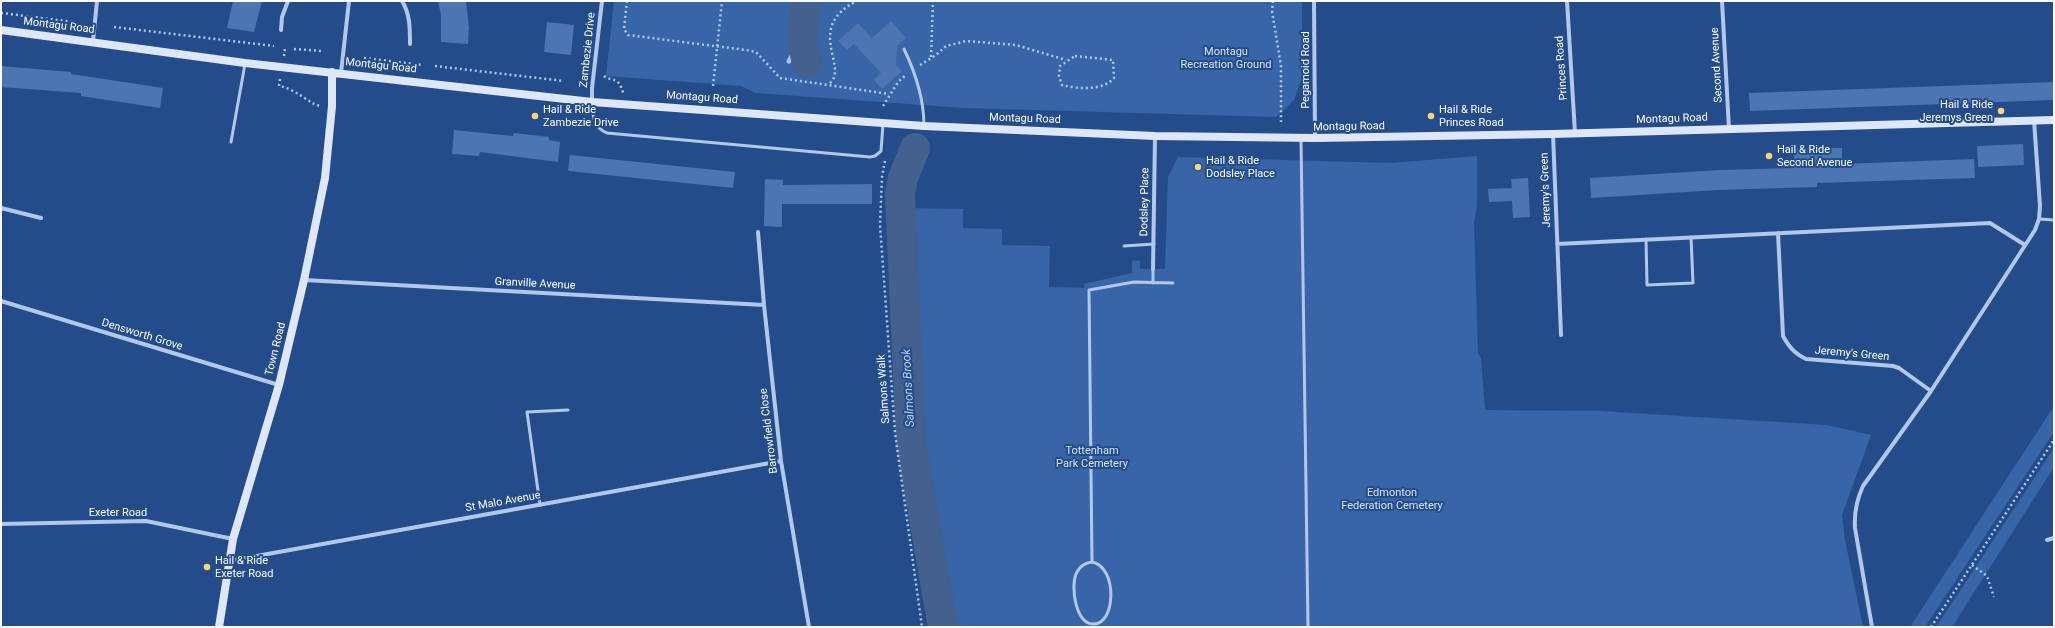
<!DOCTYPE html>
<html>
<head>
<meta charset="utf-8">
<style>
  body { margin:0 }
  #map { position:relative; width:2055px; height:628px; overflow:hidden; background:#244c8b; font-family:Roboto,sans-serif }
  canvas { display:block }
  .frame { position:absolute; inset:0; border:2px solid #fff; pointer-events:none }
</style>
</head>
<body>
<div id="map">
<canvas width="2055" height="628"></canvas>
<div class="frame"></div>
</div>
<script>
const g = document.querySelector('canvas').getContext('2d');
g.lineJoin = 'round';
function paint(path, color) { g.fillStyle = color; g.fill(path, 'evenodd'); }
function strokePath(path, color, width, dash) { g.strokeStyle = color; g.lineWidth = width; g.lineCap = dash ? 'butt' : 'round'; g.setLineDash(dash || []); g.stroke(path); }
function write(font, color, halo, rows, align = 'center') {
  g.font = font + ' Roboto,sans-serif'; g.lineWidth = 4; g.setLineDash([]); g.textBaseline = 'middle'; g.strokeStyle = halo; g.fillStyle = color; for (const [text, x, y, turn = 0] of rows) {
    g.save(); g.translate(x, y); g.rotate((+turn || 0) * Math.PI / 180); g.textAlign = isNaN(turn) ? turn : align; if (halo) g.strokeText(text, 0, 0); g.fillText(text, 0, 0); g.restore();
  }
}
const green = new Path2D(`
  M 614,1 L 1302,1 L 1302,78 L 1294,100 L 1276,117 L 964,108 L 756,93 L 741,86 L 606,76 Z
  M 1477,156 L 1477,205 L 1474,223 L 1478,354 L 1481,358 L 1485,410 L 1600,411 L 1827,425 L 1871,435 L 1842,515 L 1845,540 L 1863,627 L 947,627 L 946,614 L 932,551 L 916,447 L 905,208 L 963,209 L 963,228 L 1002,229 L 1002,245 L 1050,246 L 1049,287 L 1084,288 L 1084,284 L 1132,273 L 1132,260 L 1140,261 L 1140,269 L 1165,269 L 1168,177 L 1178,157 L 1391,163 Z
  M 2054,406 L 2054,432 L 1925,627 L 1910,627 Z
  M 2054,448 L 2054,467 L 1952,627 L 1936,627 Z`);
const stream = new Path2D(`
  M 789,61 L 802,40`);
const river = new Path2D(`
  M 806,1 L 802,40 L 807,63
  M 915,148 L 903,178 L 900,194 L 911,444 L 943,627`);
const building = new Path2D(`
  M 233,1 L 262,1 L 254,32 L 227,28 Z
  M 438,1 L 466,1 L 469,28 L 468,44 L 441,42 L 441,15 Z
  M 891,21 L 906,38 L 897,46 L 896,65 L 902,71 L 882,89 L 874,80 L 881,73 L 854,44 L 847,50 L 838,41 L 858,23 L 872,38 Z
  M 547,22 L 574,25 L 571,55 L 544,52 Z
  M 1,66 L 71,72 L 71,74 L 163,88 L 160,108 L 81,96 L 81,93 L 1,87 Z
  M 2054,82 L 2054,100 L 1750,111 L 1749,93 Z
  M 454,130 L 513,136 L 514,133 L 549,137 L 549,140 L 560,142 L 558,162 L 480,152 L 479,156 L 452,154 Z
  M 2023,144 L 2024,165 L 1978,167 L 1977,146 Z
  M 1794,148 L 1842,148 L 1842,164 L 1974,159 L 1975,178 L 1817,183 L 1817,187 L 1718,190 L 1591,198 L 1590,178 L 1720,170 L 1794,168 Z
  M 570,155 L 735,172 L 733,188 L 568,171 Z
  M 1528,178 L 1530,217 L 1513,218 L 1512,201 L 1489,202 L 1488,189 L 1512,188 L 1511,179 Z
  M 765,179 L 783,180 L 783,185 L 872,184 L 872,204 L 782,204 L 782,227 L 764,226 Z`);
const path = new Path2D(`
  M 627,1 L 624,29 L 628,35 L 746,50 L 756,52 L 780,78 L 889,94
  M 1273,1 L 1272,11 L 1281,66 L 1281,122
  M 1,13 L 74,22
  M 114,27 L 274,46
  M 294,49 L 322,51
  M 284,56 L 285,48
  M 1075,56 L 1113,60 L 1114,78 C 1103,91 1078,89 1062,85 L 1059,76 L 1060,66 Z
  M 931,57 L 933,1
  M 364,58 L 423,65
  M 920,65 L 936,55 L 946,46 L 966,41 L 1016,45 L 1066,60
  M 435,66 L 564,81
  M 604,76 C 612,82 619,76 623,93
  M 280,79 L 279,86 C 297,89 310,105 321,106
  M 830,83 C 849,67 804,27 857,1
  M 713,86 L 722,1
  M 883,106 L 898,82 L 906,75
  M 885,161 L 882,177 L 880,225 L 895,433 L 922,627
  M 1972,565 L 1987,576 L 1994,597
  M 1931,627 L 2054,440`);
const lane = new Path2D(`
  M 904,49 C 916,74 924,98 924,126
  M 592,103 C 593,117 593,127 607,133 L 870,157 L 875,156 L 881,151 L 883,124
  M 1301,139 L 1308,627
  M 231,142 L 245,64
  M 2039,219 L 2054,220
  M 1646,239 L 1647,285 L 1693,283 L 1691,237
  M 1124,246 L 1154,244
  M 1153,283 L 1153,269
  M 540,505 L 527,412 L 568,410
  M 1092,562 L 1089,290 L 1134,282 L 1173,283
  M 1092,562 C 1118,567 1116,625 1093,624 C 1075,624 1070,584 1077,572 C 1080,566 1085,563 1092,562 Z`);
const street = new Path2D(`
  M 402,1 C 410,14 410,28 410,44
  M 1314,1 L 1315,138
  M 1567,1 L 1575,133
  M 1722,1 L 1729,129
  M 281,30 L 282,17 L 288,1
  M 93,41 L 97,1
  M 341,73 L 349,1
  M 592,102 L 592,88 L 602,1
  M 1553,134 L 1561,335
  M 1,208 L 41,218
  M 758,232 L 764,305 L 781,461 L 809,627
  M 1778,233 L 1783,336 C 1789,347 1794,353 1806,359 L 1893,366 L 1899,368 L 1931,391
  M 1557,244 L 1990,223 L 2025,245
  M 1153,269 L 1155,136
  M 304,280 L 764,305
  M 1,301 L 279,385
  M 1,524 L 146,521 L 233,539
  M 2047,540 L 2054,538
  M 229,561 L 781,461
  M 1872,627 L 1855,528 C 1854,513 1856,501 1863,486 L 1931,391 L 2035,230 L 2039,219 L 2040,206 L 2034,120`);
const secondary = new Path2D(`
  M 1,30 L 245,63 L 592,102 L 924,126 L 1155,136 L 1315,138 L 1553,134 L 2054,120
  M 219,627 L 233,539 L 279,385 L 304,280 L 325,178 L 332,106 L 332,72`);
const markers = [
  [2001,111,4,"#f5d776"],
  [535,116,4,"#f5d776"],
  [1431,116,4,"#f5d776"],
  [1769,156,4,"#f5d776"],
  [1198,167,4,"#f5d776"],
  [207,567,4,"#f5d776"]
];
const streetNames = [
  ["Montagu Road",59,26,7],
  ["Zambezie Drive",588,50,-84],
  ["Second Avenue",1717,65,-93],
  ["Montagu Road",381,66,6],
  ["Princes Road",1562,68,-94],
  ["Pegamoid Road",1306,70,-90],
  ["Montagu Road",702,98,4],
  ["Montagu Road",1025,119,2],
  ["Montagu Road",1672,119,-2],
  ["Montagu Road",1349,127,-1],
  ["Jeremy's Green",1546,190,-92],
  ["Dodsley Place",1145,202,-89],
  ["Granville Avenue",535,284,3],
  ["Densworth Grove",142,335,17],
  ["Town Road",276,349,-76],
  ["Jeremy's Green",1852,354,5],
  ["Salmons Walk",884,389,-94],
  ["Barrowfield Close",769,431,-97],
  ["St Malo Avenue",503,502,-10],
  ["Exeter Road",118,513]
];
const parkNames = [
  ["Montagu",1226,52],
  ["Recreation Ground",1226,65],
  ["Tottenham",1092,451],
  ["Park Cemetery",1092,464],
  ["Edmonton",1392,493],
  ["Federation Cemetery",1392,506]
];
const poiNames = [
  ["Hail & Ride",1993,105,"right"],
  ["Jeremys Green",1993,118,"right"],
  ["Hail & Ride",543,110],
  ["Zambezie Drive",543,123],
  ["Hail & Ride",1439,110],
  ["Princes Road",1439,123],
  ["Hail & Ride",1777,150],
  ["Second Avenue",1777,163],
  ["Hail & Ride",1206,161],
  ["Dodsley Place",1206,174],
  ["Hail & Ride",215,561],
  ["Exeter Road",215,574]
];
const waterNames = [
  ["Salmons Brook",909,388,-93]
];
paint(green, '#3865a8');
strokePath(stream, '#a6c3eb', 5);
strokePath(river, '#44608e', 30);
paint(building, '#4c75b2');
strokePath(path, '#b2c8ea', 2.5, [2, 3]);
strokePath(lane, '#b2c8ea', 3);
strokePath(street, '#b2c8ea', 4);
strokePath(secondary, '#dde7f8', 8);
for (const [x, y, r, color] of markers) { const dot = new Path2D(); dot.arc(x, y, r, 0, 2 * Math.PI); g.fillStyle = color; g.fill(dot); strokePath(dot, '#244c8b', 1.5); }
write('11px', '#fff', '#244c8b', streetNames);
write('11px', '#d7e4f8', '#244c8b', parkNames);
write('11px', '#fff', '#244c8b', poiNames, 'left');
write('italic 12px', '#bed3f2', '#244c8b', waterNames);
</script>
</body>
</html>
